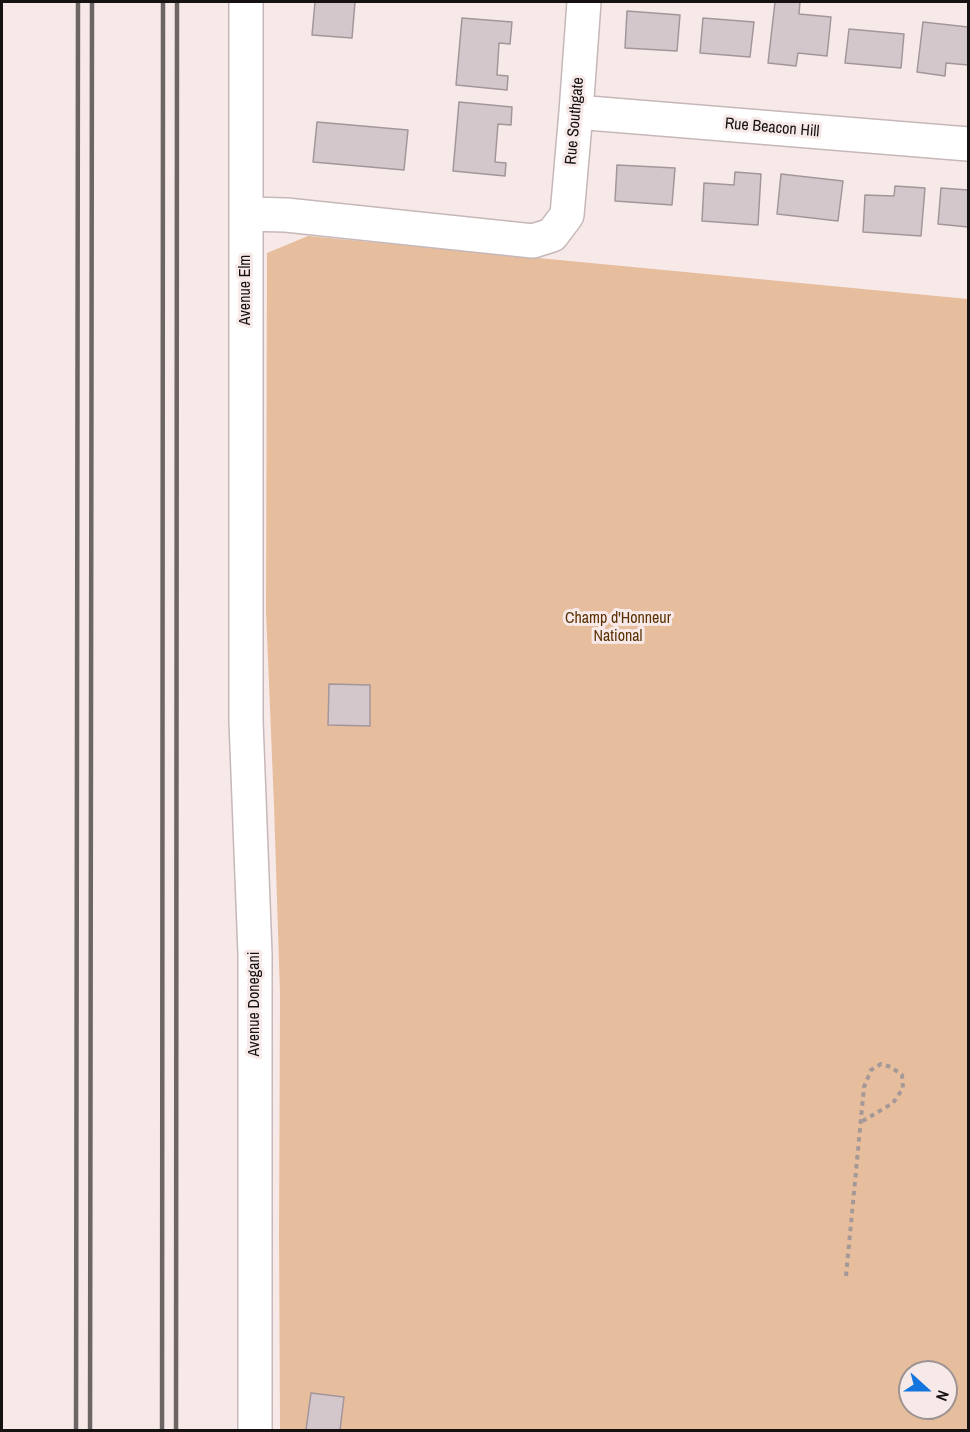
<!DOCTYPE html>
<html>
<head>
<meta charset="utf-8">
<style>
  body { margin:0 }
  #map { position:relative; width:970px; height:1432px; overflow:hidden; background:#f8e9e9; font-family:"Archivo Narrow",sans-serif }
  canvas { display:block }
  .frame { position:absolute; inset:0; border:3px solid #171212; pointer-events:none }
  .north { position:absolute; left:898px; top:1360px; width:60px; height:60px; box-sizing:border-box; background:#f8e9e9; border:2px solid #9e9393; border-radius:50%; rotate:111deg; font-size:16px; font-weight:700; line-height:24px; text-align:center; color:#171212 }
  .north::after { content:''; display:block; margin:auto; width:21px; height:27px; background:#1575de; clip-path:polygon(50% 0,100% 100%,50% 72%,0 100%) }
</style>
</head>
<body>
<div id="map">
<canvas width="970" height="1432"></canvas>
<div class="frame"></div>
<div class="north">N</div>
</div>
<script>
const g = document.querySelector('canvas').getContext('2d');
g.lineJoin = 'round';
function paint(path, color) { g.fillStyle = color; g.fill(path, 'evenodd'); }
function strokePath(path, color, width, dash) { g.strokeStyle = color; g.lineWidth = width; g.lineCap = dash ? 'butt' : 'round'; g.setLineDash(dash || []); g.stroke(path); }
function write(font, color, halo, rows, align = 'center') {
  g.font = font + ' "Archivo Narrow",sans-serif'; g.lineWidth = 6; g.setLineDash([]); g.textBaseline = 'middle'; g.strokeStyle = halo; g.fillStyle = color; for (const [text, x, y, turn = 0] of rows) {
    g.save(); g.translate(x, y); g.rotate((+turn || 0) * Math.PI / 180); g.textAlign = isNaN(turn) ? turn : align; if (halo) g.strokeText(text, 0, 0); g.fillText(text, 0, 0); g.restore();
  }
}
const green = new Path2D(`
  M 308,236 L 968,299 L 968,1430 L 280,1430 L 279,1234 L 280,994 L 274,806 L 266,611 L 267,253 ZM 910,1372 L 946,1372 L 946,1408 L 910,1408 Z`);
const building = new Path2D(`
  M 315,2 L 355,2 L 352,38 L 312,35 Z
  M 775,2 L 800,2 L 799,14 L 831,17 L 827,56 L 798,53 L 796,66 L 768,63 Z
  M 627,11 L 680,15 L 677,51 L 625,48 Z
  M 462,18 L 512,22 L 510,44 L 499,43 L 497,75 L 508,76 L 507,90 L 456,85 Z
  M 703,18 L 754,22 L 750,57 L 700,53 Z
  M 923,22 L 968,27 L 968,65 L 946,63 L 945,76 L 917,72 Z
  M 849,29 L 904,34 L 901,68 L 845,63 Z
  M 459,102 L 512,107 L 511,125 L 498,124 L 495,162 L 506,163 L 505,176 L 453,171 Z
  M 317,122 L 408,130 L 404,170 L 313,162 Z
  M 617,165 L 675,168 L 672,205 L 615,201 Z
  M 735,172 L 761,174 L 758,225 L 702,221 L 704,183 L 734,185 Z
  M 781,174 L 843,181 L 838,221 L 777,214 Z
  M 895,186 L 925,188 L 921,236 L 863,232 L 865,195 L 894,196 Z
  M 941,188 L 968,190 L 968,227 L 938,224 Z
  M 329,684 L 370,685 L 370,726 L 328,725 Z
  M 311,1393 L 344,1397 L 340,1430 L 306,1430 Z`);
const path = new Path2D(`
  M 846,1276 L 864,1087 L 871,1070 L 881,1064 L 891,1067 L 902,1075 L 903,1088 L 893,1103 L 861,1122`);
const minor = new Path2D(`
  M 246,2 L 246,721 L 255,954 L 255,1430
  M 576,112 L 968,144
  M 246,214 L 286,215 L 533,241 L 552,235 L 567,215 L 576,112 L 584,2`);
const rail = new Path2D(`
  M 76,1430 L 78,2
  M 90,1430 L 92,2
  M 162,1430 L 163,2
  M 176,1430 L 177,2`);
const streetNames = [
  ["Rue Southgate",575,121,-85],
  ["Rue Beacon Hill",772,128,5],
  ["Avenue Elm",246,290,-90],
  ["Avenue Donegani",255,1004,-90]
];
const parkNames = [
  ["Champ d'Honneur",618,619],
  ["National",618,637]
];
paint(green, '#e6be9d');
paint(building, '#d4c7cc');
strokePath(building, '#a3969b', 1.5);
strokePath(minor, '#c6b7b8', 36);
strokePath(path, '#a49898', 4, [4.5, 4.5]);
strokePath(minor, '#fff', 33);
strokePath(rail, '#6d6464', 4.5);
write('16px', '#171212', '#f8e9e9', streetNames);
write('16px', '#593103', '#f8e9e9', parkNames);
</script>
</body>
</html>
